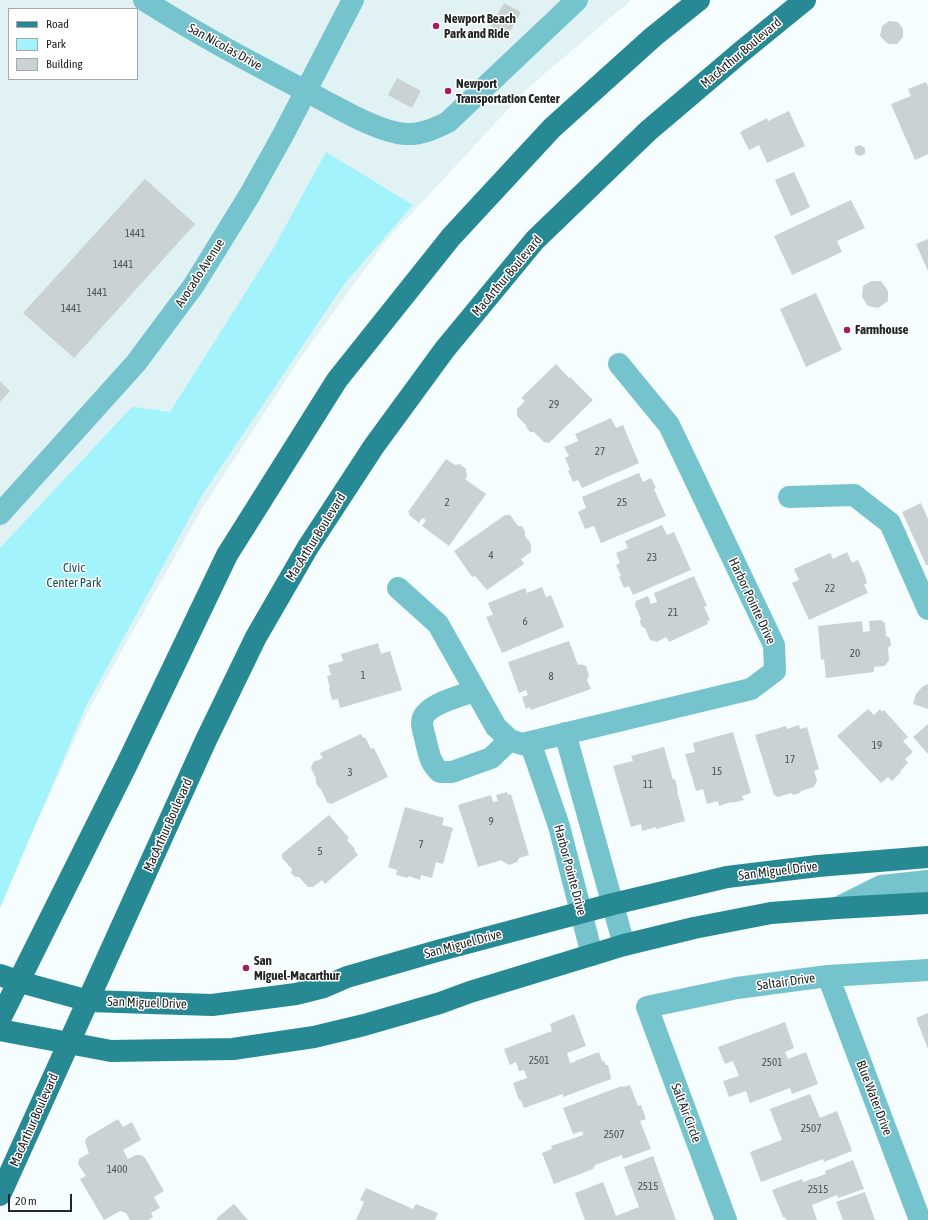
<!DOCTYPE html>
<html>
<head>
<meta charset="utf-8">
<style>
  body { margin:0 }
  #map { position:relative; width:928px; height:1220px; overflow:hidden; background:#f5fdfe; font-family:"Asap Condensed",sans-serif }
  canvas { display:block }
  .legend { position:absolute; left:8px; top:8px; width:130px; height:72px; box-sizing:border-box; background:#fff; border:1px solid #a7a8a8; margin:0; padding:5px 7px; list-style:none; font-size:12px; color:#232626 }
  .legend li { display:flex; align-items:center; gap:8px; height:20px }
  .legend b { width:20px; border:1px solid #a7a8a8 }
  .scale { position:absolute; left:8px; top:1194px; width:64px; height:18px; box-sizing:border-box; border:2px solid #232626; border-top:0; padding-left:5px; font-size:12px; line-height:14px; white-space:nowrap; color:#232626; -webkit-text-stroke:3px #fff; paint-order:stroke }
</style>
</head>
<body>
<div id="map">
<canvas width="928" height="1220"></canvas>
<ul class="legend">
<li><b style="height:5px;background:#268994"></b>Road</li>
<li><b style="height:11px;background:#a3f3fd"></b>Park</li>
<li><b style="height:11px;background:#cbd2d3"></b>Building</li>
</ul>
<div class="scale">20 m</div>
</div>
<script>
const g = document.querySelector('canvas').getContext('2d');
g.lineJoin = 'round';
function paint(path, color) { g.fillStyle = color; g.fill(path, 'evenodd'); }
function strokePath(path, color, width, dash) { g.strokeStyle = color; g.lineWidth = width; g.lineCap = dash ? 'butt' : 'round'; g.setLineDash(dash || []); g.stroke(path); }
function write(font, color, halo, rows, align = 'center') {
  g.font = font + ' "Asap Condensed",sans-serif'; g.lineWidth = 3; g.setLineDash([]); g.textBaseline = 'middle'; g.strokeStyle = halo; g.fillStyle = color; for (const [text, x, y, turn = 0] of rows) {
    g.save(); g.translate(x, y); g.rotate((+turn || 0) * Math.PI / 180); g.textAlign = isNaN(turn) ? turn : align; if (halo) g.strokeText(text, 0, 0); g.fillText(text, 0, 0); g.restore();
  }
}
const built = new Path2D(`
  M 0,0 L 631,0 L 528,88 L 383,244 L 299,360 L 203,507 L 89,709 L 0,902 ZM 9,9 L 137,9 L 137,79 L 9,79 Z`);
const green = new Path2D(`
  M 326,152 L 413,205 L 345,283 L 202,495 L 86,706 L 0,908 L 0,548 L 132,407 L 135,407 L 170,412 L 273,249 Z`);
const building = new Path2D(`
  M 504,3 L 521,12 L 508,35 L 491,26 Z
  M 889,21 L 898,22 L 903,29 L 903,37 L 897,44 L 888,44 L 880,36 L 882,26 Z
  M 397,78 L 421,91 L 412,108 L 388,95 Z
  M 926,82 L 928,86 L 928,154 L 915,160 L 891,104 L 911,96 L 908,89 Z
  M 789,111 L 805,146 L 767,163 L 759,145 L 749,150 L 740,132 L 767,118 L 768,121 Z
  M 860,145 L 865,148 L 865,154 L 859,156 L 855,153 L 855,147 Z
  M 794,172 L 810,207 L 791,216 L 775,180 Z
  M 145,179 L 195,224 L 74,358 L 23,313 Z
  M 851,200 L 865,228 L 837,241 L 842,252 L 792,275 L 774,236 Z
  M 928,239 L 928,271 L 916,244 Z
  M 871,281 L 881,281 L 888,291 L 888,301 L 878,308 L 868,306 L 862,297 L 863,286 Z
  M 816,293 L 842,350 L 806,367 L 780,309 Z
  M 556,364 L 569,378 L 570,377 L 593,400 L 549,443 L 544,442 L 534,432 L 530,432 L 526,427 L 526,425 L 517,416 L 517,409 L 525,401 L 521,398 Z
  M 0,381 L 10,391 L 0,402 Z
  M 611,418 L 616,428 L 623,425 L 639,463 L 582,488 L 578,480 L 573,482 L 568,471 L 570,470 L 565,458 L 569,456 L 564,447 L 578,441 L 575,434 Z
  M 446,459 L 455,465 L 460,464 L 466,469 L 467,477 L 465,479 L 486,494 L 449,546 L 422,526 L 426,520 L 422,518 L 419,523 L 409,515 L 410,513 L 408,512 Z
  M 639,473 L 643,482 L 651,478 L 656,488 L 654,489 L 666,516 L 601,543 L 594,526 L 585,529 L 578,512 L 586,508 L 582,497 Z
  M 921,503 L 928,519 L 928,565 L 926,565 L 902,512 Z
  M 505,515 L 510,515 L 518,526 L 522,526 L 525,532 L 525,536 L 531,544 L 531,552 L 521,559 L 524,564 L 487,590 L 475,576 L 472,577 L 454,551 Z
  M 662,525 L 667,535 L 674,532 L 691,570 L 633,595 L 629,586 L 624,588 L 619,576 L 621,576 L 616,565 L 620,563 L 616,553 L 628,548 L 625,541 Z
  M 847,552 L 852,563 L 858,560 L 865,576 L 867,583 L 864,585 L 868,593 L 809,620 L 792,583 L 799,580 L 794,569 L 830,553 L 833,559 Z
  M 694,576 L 707,606 L 704,607 L 710,620 L 707,621 L 708,624 L 669,642 L 666,637 L 657,642 L 650,640 L 645,628 L 642,627 L 640,622 L 641,619 L 635,605 L 636,601 L 648,596 L 651,604 L 657,602 L 654,593 Z
  M 542,587 L 546,597 L 551,595 L 564,627 L 502,653 L 486,617 L 493,615 L 488,603 L 525,588 L 527,593 Z
  M 881,620 L 885,623 L 886,636 L 890,638 L 891,645 L 888,648 L 889,660 L 885,666 L 874,667 L 874,672 L 826,678 L 824,659 L 821,660 L 818,626 L 862,621 L 863,632 L 870,631 L 869,621 Z
  M 569,641 L 578,665 L 580,664 L 586,666 L 589,675 L 587,680 L 591,689 L 531,710 L 530,707 L 526,709 L 522,697 L 528,695 L 526,690 L 519,693 L 508,662 Z
  M 378,643 L 381,654 L 390,651 L 402,690 L 340,708 L 338,699 L 332,700 L 329,688 L 330,688 L 327,676 L 331,675 L 328,665 L 343,661 L 341,654 Z
  M 928,684 L 928,709 L 913,704 L 916,694 L 923,686 Z
  M 868,709 L 874,715 L 880,709 L 882,712 L 884,710 L 908,737 L 903,741 L 913,752 L 905,759 L 908,763 L 900,771 L 901,772 L 892,781 L 888,777 L 881,783 L 837,736 Z
  M 928,724 L 928,754 L 913,737 Z
  M 799,725 L 800,729 L 807,727 L 819,769 L 814,771 L 817,780 L 814,787 L 801,791 L 800,793 L 794,795 L 791,793 L 778,797 L 774,795 L 755,735 L 786,726 L 787,729 Z
  M 733,732 L 751,793 L 742,796 L 744,800 L 731,803 L 731,802 L 719,806 L 718,801 L 707,804 L 703,789 L 696,791 L 685,754 L 695,752 L 693,743 Z
  M 361,734 L 363,738 L 365,737 L 371,749 L 374,748 L 388,777 L 331,804 L 327,802 L 321,789 L 319,788 L 316,783 L 316,779 L 311,768 L 313,762 L 323,758 L 320,753 Z
  M 664,747 L 673,780 L 675,779 L 678,791 L 677,791 L 685,821 L 656,829 L 656,827 L 642,831 L 641,824 L 631,827 L 613,766 L 633,761 L 631,756 Z
  M 507,792 L 508,795 L 511,794 L 529,855 L 519,858 L 517,862 L 509,865 L 502,861 L 502,860 L 478,867 L 458,805 L 491,795 L 493,802 L 498,801 L 496,795 Z
  M 405,807 L 444,818 L 442,825 L 453,828 L 443,864 L 436,862 L 432,878 L 421,875 L 420,880 L 409,876 L 408,878 L 396,875 L 397,870 L 388,867 Z
  M 329,815 L 349,838 L 347,840 L 355,849 L 354,850 L 358,855 L 325,884 L 322,880 L 313,887 L 308,887 L 299,877 L 295,877 L 291,873 L 292,869 L 282,858 L 282,854 Z
  M 928,1013 L 928,1049 L 916,1018 Z
  M 574,1014 L 586,1046 L 567,1053 L 570,1063 L 575,1062 L 575,1061 L 599,1052 L 602,1061 L 604,1061 L 606,1065 L 608,1065 L 611,1079 L 563,1097 L 563,1094 L 524,1108 L 521,1100 L 519,1100 L 513,1083 L 527,1078 L 524,1070 L 519,1071 L 516,1062 L 510,1065 L 504,1049 L 552,1031 L 550,1024 Z
  M 785,1022 L 794,1048 L 785,1052 L 788,1059 L 806,1052 L 818,1084 L 792,1094 L 790,1088 L 750,1103 L 746,1091 L 729,1097 L 723,1081 L 739,1076 L 733,1061 L 725,1064 L 718,1047 Z
  M 630,1085 L 638,1106 L 641,1105 L 646,1119 L 640,1121 L 651,1149 L 623,1159 L 622,1155 L 595,1165 L 593,1169 L 554,1184 L 542,1153 L 552,1149 L 551,1146 L 583,1135 L 582,1131 L 573,1134 L 563,1108 L 622,1086 L 623,1087 Z
  M 810,1094 L 820,1118 L 837,1111 L 852,1151 L 824,1162 L 823,1159 L 761,1182 L 750,1152 L 782,1140 L 770,1109 Z
  M 118,1119 L 123,1127 L 132,1122 L 141,1140 L 123,1150 L 128,1159 L 136,1155 L 141,1155 L 145,1158 L 164,1191 L 154,1197 L 160,1208 L 151,1213 L 153,1217 L 148,1220 L 130,1220 L 126,1213 L 120,1211 L 104,1220 L 80,1179 L 86,1176 L 78,1164 L 79,1159 L 89,1153 L 85,1142 L 86,1138 Z
  M 653,1156 L 676,1220 L 585,1220 L 575,1193 L 603,1182 L 616,1216 L 639,1207 L 624,1167 Z
  M 853,1160 L 864,1189 L 838,1198 L 837,1195 L 812,1205 L 817,1220 L 786,1220 L 785,1217 L 783,1217 L 772,1190 L 802,1179 L 803,1182 L 826,1174 L 825,1171 Z
  M 366,1188 L 413,1209 L 416,1204 L 438,1213 L 435,1220 L 356,1220 L 364,1202 L 360,1200 Z
  M 865,1192 L 875,1220 L 843,1220 L 836,1202 Z
  M 234,1204 L 248,1220 L 217,1220 L 217,1218 Z`);
const minor = new Path2D(`
  M 144,0 C 200,36 260,67 319,98 C 342,110 379,132 405,134 C 421,135 434,129 448,122 L 577,0
  M 789,497 L 854,495 L 890,523 L 928,609
  M 0,514 L 136,363 L 194,285 L 249,196 L 283,135 L 353,0
  M 398,588 L 438,624 L 496,727 L 510,740 L 522,744 L 751,689 L 775,671 L 774,645 L 669,425 L 619,364
  M 475,691 C 461,696 422,705 422,723 C 422,729 425,736 426,742 C 429,754 430,763 440,772 L 452,772 L 491,758 L 510,740
  M 565,733 L 624,945
  M 530,742 L 559,826 L 592,955
  M 837,908 L 881,886 L 928,881
  M 828,976 L 920,1220
  M 726,1220 L 647,1007 L 737,988 L 828,976 L 928,970`);
const major = new Path2D(`
  M 0,975 L 20,982 L 89,1001 L 212,1005 L 296,994 L 324,987 L 347,977 L 437,951 L 613,904 L 727,877 L 818,866 L 928,857
  M 0,1019 L 127,764 L 227,555 L 337,380 L 451,237 L 552,128 L 653,37 L 699,0
  M 0,1030 L 111,1051 L 233,1049 L 314,1037 L 364,1025 L 440,1003 L 470,992 L 624,945 L 694,928 L 771,913 L 837,908 L 928,903
  M 0,1195 L 206,740 L 256,637 L 308,547 L 374,446 L 445,349 L 535,240 L 648,131 L 741,52 L 805,0`);
const markers = [
  [436,26,4,"#a51a61"],
  [448,91,4,"#a51a61"],
  [847,330,4,"#a51a61"],
  [246,968,4,"#a51a61"]
];
const numberNames = [
  ["1441",135,234],
  ["1441",123,265],
  ["1441",97,293],
  ["1441",71,309],
  ["29",554,405],
  ["27",600,452],
  ["2",447,503],
  ["25",622,503],
  ["4",491,556],
  ["23",652,558],
  ["22",830,589],
  ["21",673,613],
  ["6",525,622],
  ["20",855,654],
  ["1",363,676],
  ["8",551,677],
  ["19",877,746],
  ["17",790,760],
  ["15",717,772],
  ["3",350,773],
  ["11",648,785],
  ["9",491,822],
  ["7",421,845],
  ["5",320,852],
  ["2501",539,1061],
  ["2501",772,1063],
  ["2507",811,1129],
  ["2507",614,1135],
  ["1400",117,1170],
  ["2515",648,1187],
  ["2515",818,1190]
];
const poiNames = [
  ["Newport Beach",444,19],
  ["Park and Ride",444,34],
  ["Newport",456,84],
  ["Transportation Center",456,99],
  ["Farmhouse",855,330],
  ["San",254,961],
  ["Miguel-Macarthur",254,976]
];
const streetNames = [
  ["San Nicolas Drive",225,47,29],
  ["MacArthur Boulevard",741,53,-40],
  ["Avocado Avenue",200,273,-57],
  ["MacArthur Boulevard",507,276,-50],
  ["MacArthur Boulevard",316,537,-58],
  ["Harbor Pointe Drive",752,601,65],
  ["MacArthur Boulevard",168,825,-66],
  ["Harbor Pointe Drive",570,870,75],
  ["San Miguel Drive",778,871,-7],
  ["San Miguel Drive",463,944,-15],
  ["Saltair Drive",786,982,-8],
  ["San Miguel Drive",147,1003,2],
  ["Blue Water Drive",874,1098,69],
  ["Salt Air Circle",686,1113,69],
  ["MacArthur Boulevard",34,1120,-66]
];
const parkNames = [
  ["Civic",74,568],
  ["Center Park",74,583]
];
paint(built, '#e1f2f4');
paint(green, '#a3f3fd');
paint(building, '#cbd2d3');
strokePath(minor, '#75c4cd', 22);
strokePath(major, '#268994', 22);
for (const [x, y, r, color] of markers) { const dot = new Path2D(); dot.arc(x, y, r, 0, 2 * Math.PI); g.fillStyle = color; g.fill(dot); strokePath(dot, '#fff', 1.5); }
write('11px', '#4d5151', null, numberNames);
write('bold 13px', '#232626', '#fff', poiNames, 'left');
write('13px', '#232626', '#fff', streetNames);
write('13px', '#195158', '#fff', parkNames);
</script>
</body>
</html>
